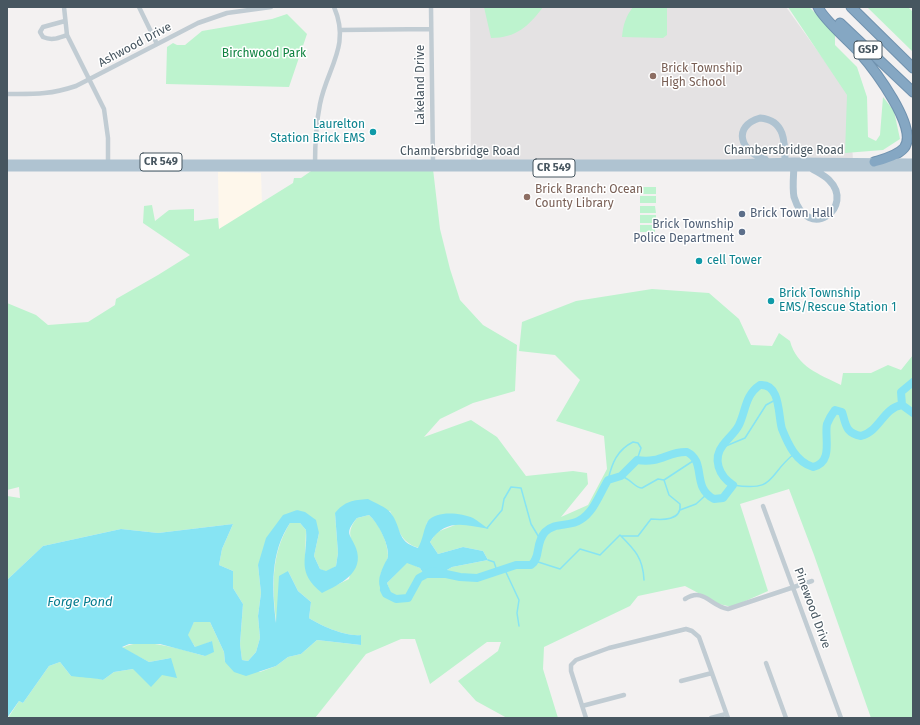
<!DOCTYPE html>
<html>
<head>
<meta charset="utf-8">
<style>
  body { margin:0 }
  #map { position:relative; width:920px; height:725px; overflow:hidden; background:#f3f1f1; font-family:"Fira Sans",sans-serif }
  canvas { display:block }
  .frame { position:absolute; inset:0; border:8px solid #475660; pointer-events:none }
</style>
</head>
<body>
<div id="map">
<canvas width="920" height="725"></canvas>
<div class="frame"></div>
</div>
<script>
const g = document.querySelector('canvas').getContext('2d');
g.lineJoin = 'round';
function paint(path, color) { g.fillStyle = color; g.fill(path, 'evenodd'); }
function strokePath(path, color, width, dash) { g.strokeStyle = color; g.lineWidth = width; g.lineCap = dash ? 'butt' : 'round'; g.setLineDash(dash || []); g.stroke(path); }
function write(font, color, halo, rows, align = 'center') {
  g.font = font + ' "Fira Sans",sans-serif'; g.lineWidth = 3; g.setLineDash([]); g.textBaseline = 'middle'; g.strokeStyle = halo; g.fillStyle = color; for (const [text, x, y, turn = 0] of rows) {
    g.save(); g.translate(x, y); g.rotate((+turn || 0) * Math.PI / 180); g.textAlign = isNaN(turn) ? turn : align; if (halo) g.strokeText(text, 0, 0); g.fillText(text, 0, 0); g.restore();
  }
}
const commercial = new Path2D(`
  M 218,172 L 261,173 L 262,204 L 219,229 Z`);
const education = new Path2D(`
  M 470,7 L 786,7 L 850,96 L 853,162 L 471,163 Z`);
const green = new Path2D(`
  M 484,7 L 543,7 C 529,26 516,38 491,38 Z
  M 633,7 L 667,7 L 667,35 L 663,38 L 622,37 C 623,25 626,16 633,7 Z
  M 788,7 L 809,7 L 835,32 L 835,45 L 857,67 L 867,97 L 868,137 L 876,141 L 880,135 L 883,97 L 894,111 L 900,139 L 883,150 L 845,153 L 847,95 Z
  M 867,7 L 908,7 L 913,12 L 913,52 Z
  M 287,14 L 307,34 L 289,87 L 166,84 L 167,47 L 173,43 L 177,45 L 185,45 L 202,31 L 272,19 Z
  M 314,169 L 433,169 L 440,229 L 450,269 L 460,300 L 483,325 L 517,345 L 515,391 L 473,403 L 440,419 L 424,437 L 471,420 L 497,437 L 526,476 L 573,471 L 587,473 L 588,484 L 561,517 L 588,505 L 607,469 L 604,436 L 556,421 L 580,380 L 555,355 L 519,351 L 522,322 L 576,301 L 652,289 L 709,293 L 739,319 L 751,345 L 772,346 L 779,333 L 790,341 C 797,367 819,374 841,385 L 843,373 L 871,373 L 888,365 L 901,370 L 913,355 L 913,718 L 871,718 L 814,555 L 789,489 L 740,504 L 768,591 L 732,607 L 719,604 L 685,586 L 638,596 L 630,606 L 544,647 L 543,669 L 558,718 L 507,718 L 476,701 L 458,681 L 498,651 L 501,642 L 487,642 L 430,684 L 415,639 L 401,639 L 366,654 L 315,718 L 8,718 L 19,701 L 23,703 L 49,666 L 60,662 L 71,676 L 89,676 L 103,680 L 114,672 L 133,669 L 171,658 L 149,662 L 122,648 C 144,636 182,650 205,656 L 212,641 L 196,648 L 187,635 L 194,622 L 210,622 L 224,652 L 225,662 L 260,672 L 276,666 L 288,657 L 301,654 L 317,640 L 361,645 L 361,635 C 347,637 321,626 309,618 L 311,602 L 298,591 L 288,571 L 277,627 C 272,590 270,555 290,523 L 300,523 L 306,530 L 305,563 L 322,592 L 349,579 L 356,549 C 348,536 348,529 357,518 L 369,515 C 380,525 387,540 388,555 C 388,561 382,570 380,576 L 392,597 L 387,583 L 407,562 L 420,568 L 426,578 L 448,578 L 447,570 L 452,567 L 488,560 L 483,551 L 463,547 L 438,554 L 430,542 L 437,532 L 473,518 L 427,522 L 424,538 L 419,548 C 399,542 399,528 390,511 L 335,513 L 338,553 L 336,566 L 326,572 L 320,569 L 314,556 L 319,533 L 297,510 L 258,565 L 261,593 L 258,616 L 260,638 L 256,652 L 248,661 L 242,660 L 240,644 L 243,604 L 233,588 L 233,571 L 219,565 L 222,549 L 233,524 L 158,533 L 121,529 L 43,546 L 7,580 L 7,496 L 20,498 L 19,487 L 7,490 L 7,303 L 36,315 L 48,325 L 88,322 L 115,305 L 116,299 L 158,275 L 190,255 L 143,223 L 144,206 L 152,205 L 155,221 L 169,210 L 194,209 L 194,221 L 218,218 L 219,229 L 293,183 L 294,178 L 301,178 Z
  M 640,187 L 656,187 L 656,194 L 640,194 Z
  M 640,196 L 656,196 L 656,203 L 640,203 Z
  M 640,206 L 655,206 L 656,213 L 640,213 Z
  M 640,215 L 656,215 L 656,223 L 640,223 Z
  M 640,225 L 655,225 L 655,232 L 640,232 Z
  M 640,234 L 656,234 L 656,241 L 640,241 Z`);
const water = new Path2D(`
  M 368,499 C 375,503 386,507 390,512 C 403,528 395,541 418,548 C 423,540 424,527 428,521 C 437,510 461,513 473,518 C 478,521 484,526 489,529 C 464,525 446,518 430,542 L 438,554 L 463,547 L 483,551 L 488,560 L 452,567 L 447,570 L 448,578 L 426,578 L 420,568 L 407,563 L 387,583 L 393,597 L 384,597 C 377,584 378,578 384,565 C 385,562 388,559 388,556 C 389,544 378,523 369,515 L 357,518 C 344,534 350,533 356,548 C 365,573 340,584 322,593 C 295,571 308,559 306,530 L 300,523 L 290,523 C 270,553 272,588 276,623 L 279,576 L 288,571 L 298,591 L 311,602 L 309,618 C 321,626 347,637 361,635 L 361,645 L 317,640 L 301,654 L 288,657 L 276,666 L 246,676 L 234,672 L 225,662 L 224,652 L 210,622 L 194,622 L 188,635 L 195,647 L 212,641 L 214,652 L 205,656 L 160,644 L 129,644 L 122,647 L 149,662 L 171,658 L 177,678 L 162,675 L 151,687 L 133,669 L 114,672 L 103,680 C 91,677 82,678 71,676 L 60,662 L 49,666 L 23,703 L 19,701 L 7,718 L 7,580 L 43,546 L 121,529 L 158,533 L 233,524 L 222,549 L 219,565 L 233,571 L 233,588 L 243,604 L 240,644 L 242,660 L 248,661 L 256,652 L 260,638 L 258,616 L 261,593 L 258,565 L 266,538 L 283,515 L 297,510 L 305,512 L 316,520 L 319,533 L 314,556 L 320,569 L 326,571 L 336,566 L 338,553 L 335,513 C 345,501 353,500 368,499 Z`);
const stream = new Path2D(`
  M 721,448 L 745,438 L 766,405 L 777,399
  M 621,476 C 631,479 635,488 642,488 L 658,479 L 664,480 L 696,459
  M 608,480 C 612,463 617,450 633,442 L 638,443 L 641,448 L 637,460
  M 733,485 C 777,492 767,475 794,454
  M 680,510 L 696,504 L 707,494
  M 487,528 L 502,510 L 504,499 L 511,487 L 521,488 L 531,524 L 540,539
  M 621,536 L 638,536 L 651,519 C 662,520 682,521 680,504 L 669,495 L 664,480
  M 488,560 L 494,562 L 497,571
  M 535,561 L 560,569 L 580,549 L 600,555 L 620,535 C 635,550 643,558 644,580
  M 504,568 L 519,600 L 517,613 L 519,626`);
const river = new Path2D(`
  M 902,405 L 901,392 L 913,382
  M 902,405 L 913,413
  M 384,590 L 386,594 L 396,599 L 408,598 L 419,578 L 432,571 L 460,577 L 477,578 L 516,565 L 531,565 C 541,558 535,543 545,532 C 554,522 570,527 580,520 C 594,512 600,493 608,480 L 621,476 L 637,460 C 661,464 668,451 687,452 C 707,462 691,487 714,499 L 723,498 L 733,485 C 719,476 712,459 723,445 C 728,438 735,433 739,425 C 746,410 745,395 760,385 C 781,383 778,417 782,429 C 788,444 796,462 813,467 C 834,462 824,437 827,424 C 829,419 832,414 835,410 L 842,412 C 846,424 845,433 861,436 C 880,431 883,408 902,405`);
const minor = new Path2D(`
  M 64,7 L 67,35 L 104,109 L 108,138 L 108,162
  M 139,7 L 157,44
  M 431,7 L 433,163
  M 65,21 L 43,27 L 40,32 L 43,37 C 52,41 58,38 67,35
  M 340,30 L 431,29
  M 7,94 C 34,94 49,95 76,86 L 198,23 L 227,13 L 271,7
  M 315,165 C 315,144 316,124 320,104 C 327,68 351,46 334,7
  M 763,506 L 841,718
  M 685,599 C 704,587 710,606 728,609 L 812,581
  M 766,663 L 786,718
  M 681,681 L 712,673
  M 582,706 L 624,695
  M 586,718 L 571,671 L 571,665 L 576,660 L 609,648 L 686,629 L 692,631 L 699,637 L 728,718
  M 711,718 L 726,714`);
const primary = new Path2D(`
  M 765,159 C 740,152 732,126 760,118 C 786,120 785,144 785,164
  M 7,163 L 729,163 L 794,161 L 913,162
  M 794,163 C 794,173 792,187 794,197 C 808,243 856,207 829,180 C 824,175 817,172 811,168
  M 7,168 L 913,168`);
const motorway = new Path2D(`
  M 818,7 C 823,19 849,41 859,52 C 873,68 920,129 904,148 C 897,156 884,159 874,162
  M 851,7 L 913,68
  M 840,23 L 913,92`);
const markers = [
  [653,76,4,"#8d6e63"],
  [373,132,4,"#0f9aa8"],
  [527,197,4,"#8d6e63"],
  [742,214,4,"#5c6f8a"],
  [742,232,4,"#5c6f8a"],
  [699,261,4,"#0f9aa8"],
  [771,301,4,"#0f9aa8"]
];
const shields = [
  [868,50,28],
  [161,162,42],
  [554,168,42]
];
const shieldNames = [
  ["GSP",868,50],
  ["CR 549",161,162],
  ["CR 549",554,168]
];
const streetNames = [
  ["Ashwood Drive",135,45,-28],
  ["Lakeland Drive",421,85,-90],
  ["Chambersbridge Road",784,151],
  ["Chambersbridge Road",460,152],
  ["Pinewood Drive",812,608,70]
];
const parkNames = [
  ["Birchwood Park",264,54]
];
const educationNames = [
  ["Brick Township",661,69],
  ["High School",661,83],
  ["Brick Branch: Ocean",535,190],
  ["County Library",535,204]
];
const cultureNames = [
  ["Laurelton",365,125,"right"],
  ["Station Brick EMS",365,139,"right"],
  ["cell Tower",707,261],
  ["Brick Township",779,294],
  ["EMS/Rescue Station 1",779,308]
];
const serviceNames = [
  ["Brick Town Hall",750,214],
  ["Brick Township",734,225,"right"],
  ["Police Department",734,239,"right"]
];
const waterNames = [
  ["Forge Pond",80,602]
];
paint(commercial, '#fef7eb');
paint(education, '#e4e2e3');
paint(green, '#bdf3ce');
paint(water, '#87e4f3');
strokePath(stream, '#87e4f3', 1.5);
strokePath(river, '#87e4f3', 8);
strokePath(motorway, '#7092af', 11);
strokePath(minor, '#c1ccd3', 4.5);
strokePath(primary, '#afc3d1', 7);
strokePath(motorway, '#85a7c3', 9);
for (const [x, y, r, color] of markers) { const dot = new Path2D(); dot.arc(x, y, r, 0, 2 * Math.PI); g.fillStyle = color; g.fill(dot); strokePath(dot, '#fff', 1.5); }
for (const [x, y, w] of shields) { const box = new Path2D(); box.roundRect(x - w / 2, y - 9, w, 18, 3); g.fillStyle = '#fff'; g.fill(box); strokePath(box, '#475660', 1); }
write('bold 11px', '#475660', null, shieldNames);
write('12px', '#475660', '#fff', streetNames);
write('12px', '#108341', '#fff', parkNames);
write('12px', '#785e54', '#fff', educationNames, 'left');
write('12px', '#0d838f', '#fff', cultureNames, 'left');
write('12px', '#4e5e75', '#fff', serviceNames, 'left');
write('italic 13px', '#057c8f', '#fff', waterNames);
</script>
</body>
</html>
